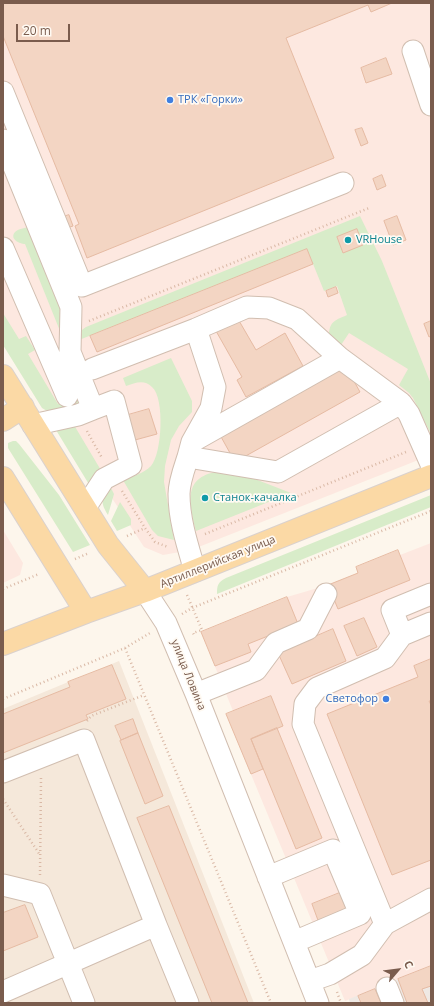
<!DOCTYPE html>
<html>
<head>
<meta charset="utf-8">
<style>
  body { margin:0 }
  #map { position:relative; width:434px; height:1006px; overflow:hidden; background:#fdf6ec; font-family:"Open Sans",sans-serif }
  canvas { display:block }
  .frame { position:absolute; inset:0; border:4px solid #7a5c4d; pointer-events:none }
  .north { position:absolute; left:378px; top:950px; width:40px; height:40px; -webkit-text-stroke:3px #fffaf3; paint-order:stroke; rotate:62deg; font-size:11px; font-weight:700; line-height:16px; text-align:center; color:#7a5c4d }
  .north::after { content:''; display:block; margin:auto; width:14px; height:18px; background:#7a5c4d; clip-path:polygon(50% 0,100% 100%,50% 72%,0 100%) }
  .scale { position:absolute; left:16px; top:24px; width:54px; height:18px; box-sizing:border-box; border:2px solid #7a5c4d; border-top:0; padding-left:5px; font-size:12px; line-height:14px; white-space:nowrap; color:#7a5c4d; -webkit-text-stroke:3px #fffaf3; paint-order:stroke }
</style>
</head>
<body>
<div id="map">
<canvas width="434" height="1006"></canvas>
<div class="frame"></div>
<div class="north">С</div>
<div class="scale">20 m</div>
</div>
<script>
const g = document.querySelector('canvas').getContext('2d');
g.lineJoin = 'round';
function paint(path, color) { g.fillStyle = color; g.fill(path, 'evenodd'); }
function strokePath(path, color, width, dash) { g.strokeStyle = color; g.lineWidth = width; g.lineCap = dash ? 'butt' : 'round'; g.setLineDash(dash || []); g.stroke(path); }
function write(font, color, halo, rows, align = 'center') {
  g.font = font + ' "Open Sans",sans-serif'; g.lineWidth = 3.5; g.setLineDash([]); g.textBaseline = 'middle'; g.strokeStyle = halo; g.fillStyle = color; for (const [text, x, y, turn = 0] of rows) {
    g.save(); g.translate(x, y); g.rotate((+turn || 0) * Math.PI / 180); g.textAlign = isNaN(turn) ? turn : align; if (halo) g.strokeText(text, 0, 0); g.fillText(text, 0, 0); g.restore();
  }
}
const residential = new Path2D(`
  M 119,661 L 254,1003 L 3,1003 L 3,709 Z`);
const commercial = new Path2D(`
  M 3,3 L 431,3 L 431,455 L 191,550 L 163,555 L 144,547 L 3,332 Z
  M 3,530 L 23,563 L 20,575 L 3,583 Z
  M 431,543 L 431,966 L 345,1001 L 226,714 L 233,711 L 201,632 L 287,597 L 328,585 L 358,573 L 356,567 L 398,550 L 400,555 Z`);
const industrial = new Path2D(`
  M 431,966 L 431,1003 L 350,1003 L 349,999 Z`);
const green = new Path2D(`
  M 360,216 L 382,261 L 431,384 L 430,432 L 413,398 L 409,393 L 399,385 L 408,369 L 349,333 L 339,348 L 329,336 C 329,321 336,320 347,315 L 337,286 L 324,291 L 307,249 L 74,342 L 79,332 L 86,327 Z
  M 28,227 L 63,314 L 62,336 L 25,244 C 20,244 9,239 15,232 C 18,229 25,228 28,227 Z
  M 3,313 L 19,339 L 26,336 L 35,350 L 28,354 L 58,404 L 80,395 L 84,404 L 47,411 L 42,408 L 3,345 Z
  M 171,358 L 192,401 L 192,412 L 179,426 L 171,440 L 165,466 L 164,482 L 174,540 L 158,536 L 152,530 L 123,480 C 132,477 144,473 151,466 C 162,454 165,398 152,387 C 144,379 135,383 126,386 L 123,378 Z
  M 74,425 L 102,472 L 90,486 L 56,430 L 66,429 Z
  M 13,441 L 16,441 L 19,444 L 59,495 L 90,545 L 73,552 L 8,448 L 8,443 Z
  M 221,471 L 242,474 L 291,493 L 196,531 C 189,502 182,476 221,471 Z
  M 110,486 L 114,494 L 108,515 C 100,502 101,498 110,486 Z
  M 431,495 L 431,507 L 217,594 C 217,585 218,582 226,578 Z
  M 120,502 L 131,519 L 131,525 L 117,531 L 111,521 Z`);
const building = new Path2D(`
  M 3,3 L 392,3 L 371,12 L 368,5 L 286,38 L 334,158 L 87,258 L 75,226 L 79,224 L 3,36 Z
  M 386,58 L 392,74 L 366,83 L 361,68 Z
  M 362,128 L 368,143 L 361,146 L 355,130 Z
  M 382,175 L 386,186 L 377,190 L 373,179 Z
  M 69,215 L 73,226 L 67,228 L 63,217 Z
  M 397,216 L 406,240 L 393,245 L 384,221 Z
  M 357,229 L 363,245 L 343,253 L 337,237 Z
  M 307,249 L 313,264 L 97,352 L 90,336 Z
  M 336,287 L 338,293 L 328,297 L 326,291 Z
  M 238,319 L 256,350 L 285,333 L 303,366 L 246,397 L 237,380 L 242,377 L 216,331 Z
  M 431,321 L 431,336 L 429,337 L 424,324 Z
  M 345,365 L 360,392 L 235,462 L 220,435 Z
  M 149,409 L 157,434 L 135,440 L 128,415 Z
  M 398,550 L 410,580 L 338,609 L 328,585 L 358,573 L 356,567 Z
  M 287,597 L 298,624 L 248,644 L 251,652 L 215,666 L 201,632 Z
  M 364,618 L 377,647 L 357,656 L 344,626 Z
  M 333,629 L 346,661 L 292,684 L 278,653 Z
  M 431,659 L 431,701 L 429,701 L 431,705 L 431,860 L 392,875 L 327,714 L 418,677 L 414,666 Z
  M 112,665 L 126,699 L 86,715 L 88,719 L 3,753 L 3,714 L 70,687 L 68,682 Z
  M 271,696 L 283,726 L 251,739 L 263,769 L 251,774 L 226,714 Z
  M 133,719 L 138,733 L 121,740 L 115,726 Z
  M 277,728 L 322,838 L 296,849 L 251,739 Z
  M 138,733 L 163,796 L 145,804 L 120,741 Z
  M 169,806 L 248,1003 L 212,1003 L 137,818 Z
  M 342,892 L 350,911 L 319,923 L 312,904 Z
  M 25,905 L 38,937 L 3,951 L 3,913 Z
  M 431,966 L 431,986 L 422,989 L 428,1003 L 407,1003 L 398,979 Z
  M 375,989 L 381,1003 L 361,1003 L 358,996 Z`);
const path = new Path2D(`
  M 89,321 L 369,208
  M 87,431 L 102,458
  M 122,491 L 145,528
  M 205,534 L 406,452
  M 127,536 L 145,528 L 155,542 L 168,547
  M 75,559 L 89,553
  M 3,589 L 39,574
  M 187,595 L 202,630 L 193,633 L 194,635
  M 182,614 L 192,608 L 431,511
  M 125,648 L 271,1003
  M 3,699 L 125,648 L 150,633
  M 87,721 L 91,716 L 144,695
  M 3,799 L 40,855
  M 40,875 L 41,778
  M 337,992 L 341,1003`);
const minor = new Path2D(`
  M 413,51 L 431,105
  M 3,92 L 82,286 L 343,183
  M 3,140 L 71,307 L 70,352 L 93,409 L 78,415 L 33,425
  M 3,248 L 67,396
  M 92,369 L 196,329
  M 193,441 L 340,358
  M 188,457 L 192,442 L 211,408 L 215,387 L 196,329 L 247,307 L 269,308 L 297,319 L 340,358 L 401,403
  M 85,508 L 104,479 L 131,465 L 114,401 L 93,409
  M 195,571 C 188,547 179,520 179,494 C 179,482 184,469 188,457 L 278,472 L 401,403 L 409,414 L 431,464
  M 145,591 L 166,623 L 196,694 L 318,1003
  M 402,635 L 392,610 L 431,594
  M 196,694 L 256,670 L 276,643 L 308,629 L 326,594
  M 3,772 L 84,740 L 156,925
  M 268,877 L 333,850 L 360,914 L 294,942
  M 3,885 L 40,894 L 84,1003
  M 385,924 L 303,724 L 305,704 L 317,688 L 385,658 L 402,635 L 431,623
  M 310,981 L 330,974 L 362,955 L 385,924 L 431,899
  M 387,988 L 393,1003
  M 3,992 L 156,925 L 188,1003`);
const major = new Path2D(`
  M 3,376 L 108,545 L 145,591
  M 3,420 L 23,407
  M 3,478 L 86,612
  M 3,644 L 86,612 L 145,591 L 431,476`);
const markers = [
  [170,100,4,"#3f7fe0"],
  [348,240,4,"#0f9aa8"],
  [205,498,4,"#0f9aa8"],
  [386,699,4,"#3f7fe0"]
];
const shopNames = [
  ["ТРК «Горки»",178,100],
  ["Светофор",378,699,"right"]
];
const cultureNames = [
  ["VRHouse",356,240],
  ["Станок-качалка",213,498]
];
const streetNames = [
  ["Артиллерийская улица",218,562,-22],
  ["улица Ловина",188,675,68]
];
paint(residential, '#f5e8da');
paint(commercial, '#fde8e0');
paint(industrial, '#efe9e4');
paint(green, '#d8ecc9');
paint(building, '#f3d5c3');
strokePath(building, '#e6bba3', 1);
strokePath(minor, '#d1beb0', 23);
strokePath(major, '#dad1cd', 24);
strokePath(path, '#d9b8a5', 2.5, [1, 3]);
strokePath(minor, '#fff', 21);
strokePath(major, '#fbd9a5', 22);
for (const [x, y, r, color] of markers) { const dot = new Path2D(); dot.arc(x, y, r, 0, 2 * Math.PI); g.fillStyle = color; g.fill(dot); strokePath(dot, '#fffaf3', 1.5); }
write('11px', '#366cbe', '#fffaf3', shopNames, 'left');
write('11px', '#0d838f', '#fffaf3', cultureNames, 'left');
write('11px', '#7a5c4d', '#fffaf3', streetNames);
</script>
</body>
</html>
